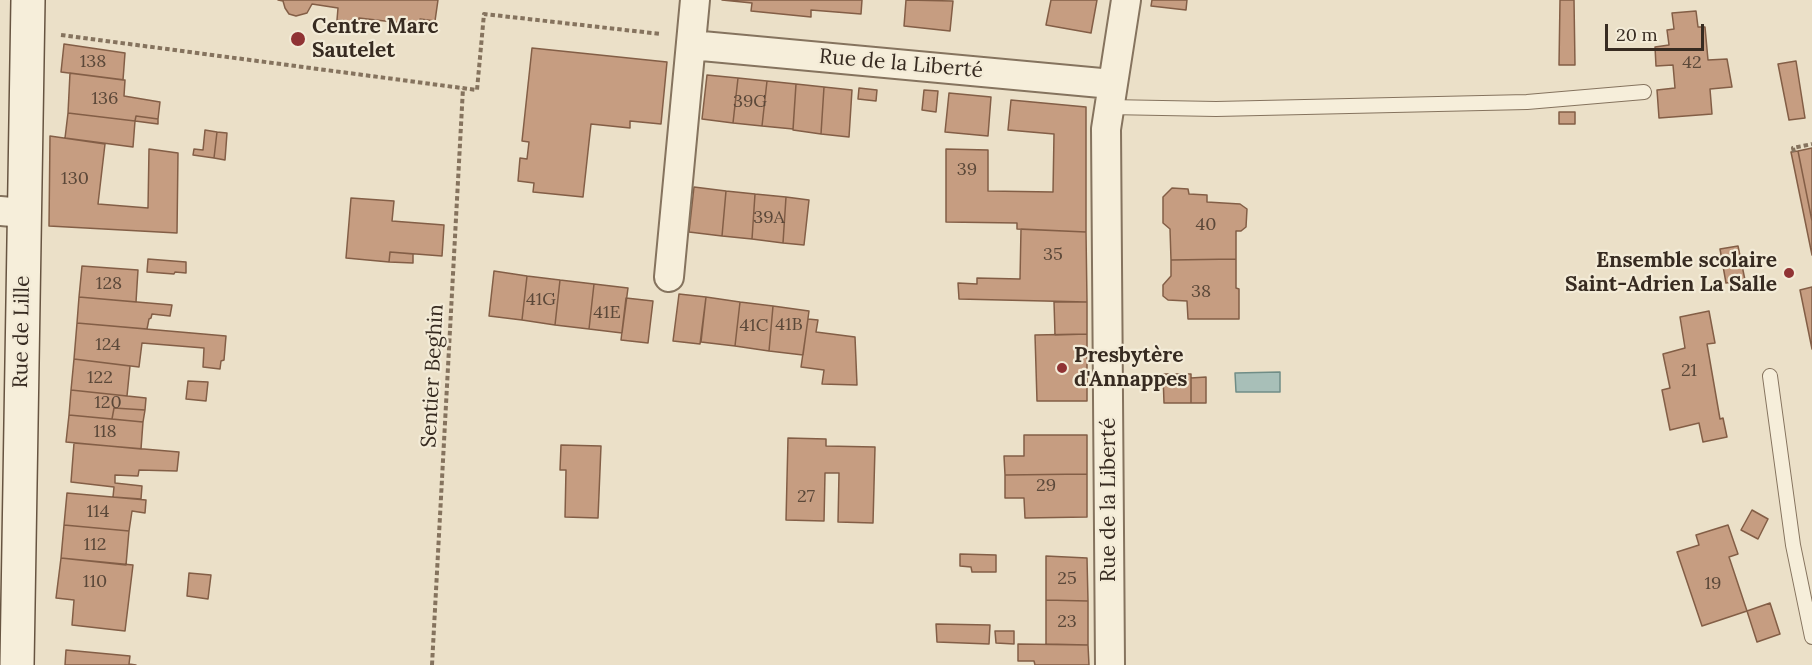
<!DOCTYPE html>
<html>
<head>
<meta charset="utf-8">
<style>
  body { margin:0 }
  #map { position:relative; width:1812px; height:665px; overflow:hidden; background:#ebe0c8; font-family:Lora,serif }
  canvas { display:block }
  .scale { position:absolute; left:1605px; top:24px; width:99px; height:27px; box-sizing:border-box; border:3px solid #372b21; border-top:0; padding-left:8px; font-size:18px; line-height:21px; white-space:nowrap; color:#372b21; -webkit-text-stroke:4px #f3ebd7; paint-order:stroke }
</style>
</head>
<body>
<div id="map">
<canvas width="1812" height="665"></canvas>
<div class="scale">20 m</div>
</div>
<script>
const g = document.querySelector('canvas').getContext('2d');
g.lineJoin = 'round';
function paint(path, color) { g.fillStyle = color; g.fill(path, 'evenodd'); }
function strokePath(path, color, width, dash) { g.strokeStyle = color; g.lineWidth = width; g.lineCap = dash ? 'butt' : 'round'; g.setLineDash(dash || []); g.stroke(path); }
function write(font, color, halo, rows, align = 'center') {
  g.font = font + ' Lora,serif'; g.lineWidth = 4.5; g.setLineDash([]); g.textBaseline = 'middle'; g.strokeStyle = halo; g.fillStyle = color; for (const [text, x, y, turn = 0] of rows) {
    g.save(); g.translate(x, y); g.rotate((+turn || 0) * Math.PI / 180); g.textAlign = isNaN(turn) ? turn : align; if (halo) g.strokeText(text, 0, 0); g.fillText(text, 0, 0); g.restore();
  }
}
const water = new Path2D(`
  M 1280,372 L 1280,392 L 1236,392 L 1235,373 Z`);
const building = new Path2D(`
  M 278,0 L 438,0 L 435,21 L 420,19 L 419,25 L 359,18 L 359,23 L 337,20 L 338,8 L 312,4 L 307,13 L 296,16 L 289,14 L 285,8 L 283,1 Z
  M 722,0 L 862,0 L 861,14 L 811,10 L 811,17 L 751,11 L 752,3 Z
  M 906,0 L 953,1 L 950,31 L 904,26 Z
  M 1051,0 L 1097,0 L 1091,33 L 1046,25 Z
  M 1152,0 L 1187,0 L 1186,10 L 1151,6 Z
  M 1560,0 L 1574,0 L 1575,65 L 1559,65 Z
  M 1696,11 L 1698,27 L 1705,27 L 1708,60 L 1727,59 L 1732,87 L 1710,89 L 1712,114 L 1659,118 L 1657,90 L 1675,88 L 1673,65 L 1656,66 L 1655,47 L 1669,45 L 1667,30 L 1674,29 L 1672,13 Z
  M 64,44 L 125,53 L 123,80 L 61,72 Z
  M 532,48 L 667,62 L 661,124 L 630,121 L 630,128 L 591,124 L 583,197 L 533,192 L 534,183 L 518,181 L 520,158 L 527,159 L 529,142 L 522,141 Z
  M 1796,61 L 1805,118 L 1789,120 L 1778,64 Z
  M 70,73 L 125,80 L 124,96 L 160,102 L 158,119 L 136,116 L 135,121 L 68,113 Z
  M 707,75 L 738,78 L 733,123 L 702,119 Z
  M 738,78 L 767,81 L 762,126 L 733,123 Z
  M 767,81 L 796,84 L 793,129 L 762,126 Z
  M 796,84 L 824,87 L 821,134 L 793,130 Z
  M 824,87 L 852,90 L 849,137 L 821,134 Z
  M 859,88 L 877,90 L 876,101 L 858,99 Z
  M 924,90 L 938,91 L 936,112 L 922,110 Z
  M 949,93 L 991,97 L 988,136 L 945,132 Z
  M 1011,100 L 1086,107 L 1086,232 L 1017,229 L 1017,223 L 946,222 L 946,149 L 988,150 L 988,191 L 1053,192 L 1054,134 L 1008,130 Z
  M 1559,112 L 1575,112 L 1575,124 L 1559,124 Z
  M 68,113 L 135,121 L 133,147 L 65,138 Z
  M 136,116 L 158,119 L 158,124 L 135,121 Z
  M 205,130 L 217,132 L 214,158 L 193,155 L 194,149 L 203,150 Z
  M 217,132 L 227,133 L 225,160 L 214,158 Z
  M 50,136 L 105,144 L 98,204 L 148,208 L 149,149 L 178,153 L 177,233 L 49,226 Z
  M 1812,148 L 1812,221 L 1798,151 Z
  M 1798,151 L 1812,221 L 1812,255 L 1791,152 Z
  M 694,187 L 726,191 L 722,236 L 689,232 Z
  M 1172,188 L 1188,189 L 1189,194 L 1207,195 L 1207,202 L 1240,204 L 1247,209 L 1246,227 L 1241,231 L 1236,231 L 1236,259 L 1171,260 L 1170,229 L 1163,223 L 1163,197 Z
  M 726,191 L 755,194 L 752,239 L 722,236 Z
  M 755,194 L 786,197 L 783,243 L 752,239 Z
  M 786,197 L 809,200 L 804,245 L 783,243 Z
  M 351,198 L 394,201 L 392,221 L 444,225 L 442,256 L 390,252 L 389,262 L 346,258 Z
  M 1021,229 L 1086,232 L 1087,302 L 959,299 L 958,283 L 977,284 L 977,278 L 1020,279 Z
  M 1738,246 L 1745,280 L 1726,283 L 1720,249 Z
  M 390,252 L 413,254 L 413,263 L 389,262 Z
  M 148,259 L 186,262 L 186,273 L 175,272 L 174,274 L 147,272 Z
  M 1236,259 L 1236,288 L 1239,289 L 1239,319 L 1188,319 L 1187,301 L 1168,300 L 1163,296 L 1163,285 L 1171,276 L 1171,260 Z
  M 82,266 L 138,270 L 136,302 L 79,297 Z
  M 494,271 L 527,276 L 522,320 L 489,316 Z
  M 527,276 L 560,280 L 555,325 L 522,320 Z
  M 560,280 L 594,284 L 589,329 L 555,325 Z
  M 594,284 L 628,288 L 622,333 L 589,329 Z
  M 1812,287 L 1812,349 L 1800,290 Z
  M 679,294 L 706,297 L 700,344 L 673,341 Z
  M 79,297 L 172,305 L 170,316 L 152,314 L 151,318 L 149,319 L 147,329 L 77,323 Z
  M 706,297 L 740,302 L 735,346 L 701,342 Z
  M 626,298 L 653,301 L 648,343 L 621,340 Z
  M 740,302 L 773,306 L 769,351 L 735,346 Z
  M 1054,302 L 1087,302 L 1087,334 L 1055,335 Z
  M 773,306 L 809,311 L 803,355 L 769,351 Z
  M 1709,311 L 1715,343 L 1707,344 L 1720,419 L 1723,418 L 1727,437 L 1703,442 L 1699,423 L 1670,430 L 1662,390 L 1670,388 L 1663,354 L 1685,348 L 1680,317 Z
  M 808,319 L 818,320 L 816,332 L 855,337 L 857,385 L 822,384 L 824,370 L 801,367 Z
  M 77,323 L 226,336 L 224,360 L 221,361 L 220,369 L 203,367 L 204,348 L 142,343 L 139,367 L 74,359 Z
  M 1087,334 L 1087,401 L 1037,401 L 1035,335 Z
  M 74,359 L 130,366 L 127,396 L 71,390 Z
  M 1163,374 L 1191,374 L 1191,403 L 1164,403 Z
  M 1206,377 L 1206,403 L 1191,403 L 1191,378 Z
  M 188,381 L 208,382 L 206,401 L 186,399 Z
  M 71,390 L 146,398 L 145,410 L 114,408 L 112,419 L 69,415 Z
  M 114,408 L 145,410 L 143,422 L 112,419 Z
  M 69,415 L 143,422 L 141,449 L 66,442 Z
  M 1024,435 L 1087,435 L 1087,474 L 1005,475 L 1004,456 L 1024,456 Z
  M 788,438 L 826,439 L 826,446 L 875,447 L 873,523 L 838,522 L 839,473 L 825,473 L 824,521 L 786,520 Z
  M 74,443 L 179,452 L 177,471 L 139,470 L 138,476 L 115,475 L 115,483 L 142,486 L 141,499 L 113,497 L 114,487 L 71,482 Z
  M 561,445 L 601,446 L 598,518 L 565,517 L 566,470 L 560,470 Z
  M 1087,474 L 1087,517 L 1025,518 L 1024,498 L 1005,498 L 1005,475 Z
  M 67,493 L 146,500 L 145,513 L 132,511 L 129,531 L 64,525 Z
  M 1752,510 L 1768,519 L 1758,539 L 1741,530 Z
  M 64,525 L 129,531 L 126,565 L 61,558 Z
  M 1728,525 L 1738,554 L 1729,557 L 1747,611 L 1702,626 L 1677,552 L 1699,545 L 1696,535 Z
  M 960,554 L 996,555 L 996,572 L 972,572 L 971,567 L 960,566 Z
  M 1046,556 L 1087,558 L 1088,601 L 1046,600 Z
  M 61,558 L 133,565 L 125,631 L 72,625 L 74,600 L 56,598 Z
  M 189,573 L 211,575 L 208,599 L 187,596 Z
  M 1046,600 L 1088,601 L 1088,645 L 1046,644 Z
  M 1770,603 L 1780,634 L 1757,642 L 1747,611 Z
  M 936,624 L 990,625 L 989,644 L 937,642 Z
  M 995,631 L 1014,631 L 1014,644 L 996,643 Z
  M 1018,644 L 1088,645 L 1089,665 L 1035,665 L 1034,661 L 1018,661 Z
  M 66,650 L 130,656 L 129,664 L 136,665 L 65,665 Z`);
const path = new Path2D(`
  M 61,35 L 477,90 L 484,14 L 661,34
  M 1794,152 L 1793,148 L 1812,144
  M 432,665 L 463,88`);
const lane = new Path2D(`
  M 1108,107 L 1216,109 L 1527,102 L 1644,92
  M 1770,376 L 1793,545 L 1812,637`);
const street = new Path2D(`
  M 691,45 L 1112,84
  M 0,211 L 24,213
  M 669,277 L 695,0
  M 1110,665 L 1106,129 L 1126,0`);
const secondary = new Path2D(`
  M 17,665 L 28,0`);
const markers = [
  [298,39,8,"#903334"],
  [1789,273,6,"#903334"],
  [1062,368,6,"#903334"]
];
const numberNames = [
  ["138",93,62],
  ["42",1692,63],
  ["136",105,99],
  ["39G",750,102],
  ["39",967,170],
  ["130",75,179],
  ["39A",769,218],
  ["40",1206,225],
  ["35",1053,255],
  ["128",109,284],
  ["38",1201,292],
  ["41G",541,300],
  ["41E",607,313],
  ["41B",789,325],
  ["41C",754,326],
  ["124",108,345],
  ["21",1689,371],
  ["122",100,378],
  ["120",108,403],
  ["118",105,432],
  ["29",1046,486],
  ["27",806,497],
  ["114",98,512],
  ["112",95,545],
  ["25",1067,579],
  ["110",95,582],
  ["19",1713,584],
  ["23",1067,622]
];
const poiNames = [
  ["Centre Marc",312,27],
  ["Sautelet",312,51],
  ["Ensemble scolaire",1777,261,"right"],
  ["Saint-Adrien La Salle",1777,285,"right"],
  ["Presbytère",1074,356],
  ["d'Annappes",1074,380]
];
const streetNames = [
  ["Rue de la Liberté",901,64,5],
  ["Rue de Lille",22,332,-89],
  ["Sentier Beghin",433,376,-87],
  ["Rue de la Liberté",1109,500,-90]
];
paint(water, '#a8bfb8');
strokePath(water, '#708d86', 1.5);
paint(building, '#c69d81');
strokePath(building, '#835e46', 1.5);
strokePath(lane, '#85735e', 16);
strokePath(street, '#85735e', 32);
strokePath(secondary, '#675441', 36);
strokePath(path, '#85735e', 4, [4.5, 3]);
strokePath(lane, '#f6eeda', 14);
strokePath(street, '#f6eeda', 28);
strokePath(secondary, '#f6eeda', 33);
for (const [x, y, r, color] of markers) { const dot = new Path2D(); dot.arc(x, y, r, 0, 2 * Math.PI); g.fillStyle = color; g.fill(dot); strokePath(dot, '#f3ebd7', 2); }
write('18px', '#5b4839', null, numberNames);
write('bold 21px', '#372b21', '#f3ebd7', poiNames, 'left');
write('21px', '#372b21', '#f3ebd7', streetNames);
</script>
</body>
</html>
